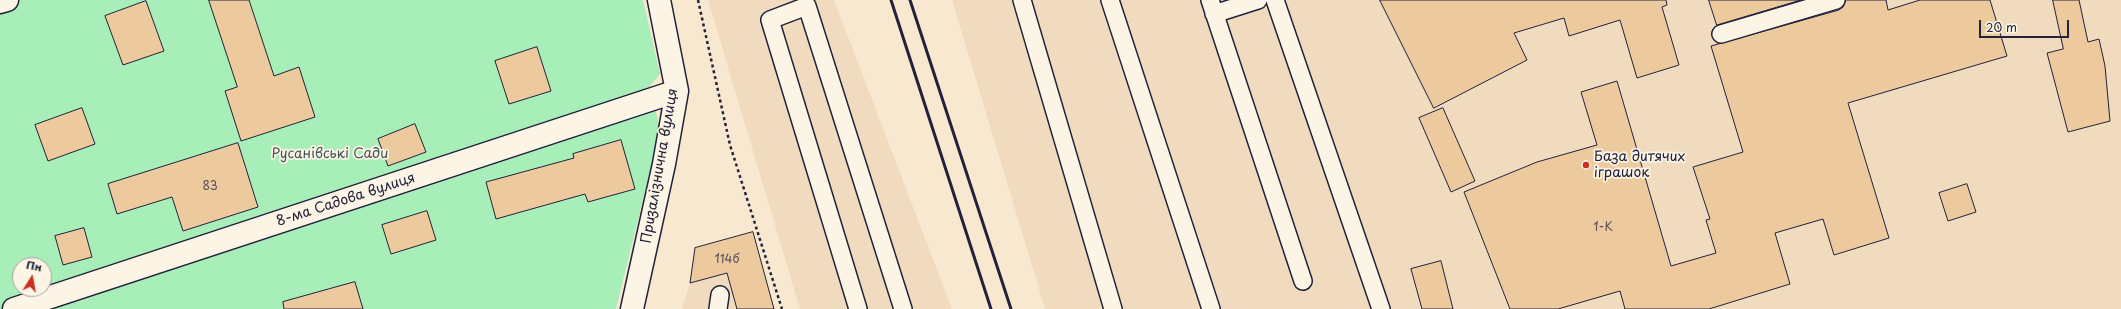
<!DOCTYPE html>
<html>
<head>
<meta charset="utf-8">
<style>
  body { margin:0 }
  #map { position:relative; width:2121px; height:309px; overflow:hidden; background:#f8e8d0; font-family:"Playpen Sans",sans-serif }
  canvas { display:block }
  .north { position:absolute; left:12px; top:257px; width:40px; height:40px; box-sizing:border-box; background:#fcf5e5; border:1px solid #a5a1a1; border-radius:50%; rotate:11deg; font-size:11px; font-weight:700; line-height:16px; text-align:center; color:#22223b }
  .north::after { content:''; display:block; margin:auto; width:14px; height:18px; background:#c8321e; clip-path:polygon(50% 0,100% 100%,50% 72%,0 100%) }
  .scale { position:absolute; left:1979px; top:20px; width:90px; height:18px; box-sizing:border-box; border:2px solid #22223b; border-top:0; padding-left:5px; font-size:12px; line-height:14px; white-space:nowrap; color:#22223b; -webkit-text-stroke:3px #fcf5e5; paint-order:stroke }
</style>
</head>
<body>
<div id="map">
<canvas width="2121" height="309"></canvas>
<div class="north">Пн</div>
<div class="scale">20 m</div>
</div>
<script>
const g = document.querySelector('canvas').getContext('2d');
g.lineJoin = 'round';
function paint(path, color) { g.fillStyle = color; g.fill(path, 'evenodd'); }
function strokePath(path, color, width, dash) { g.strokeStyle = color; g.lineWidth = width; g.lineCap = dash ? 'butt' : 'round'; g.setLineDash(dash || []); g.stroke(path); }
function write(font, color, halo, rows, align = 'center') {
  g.font = font + ' "Playpen Sans",sans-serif'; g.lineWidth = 3.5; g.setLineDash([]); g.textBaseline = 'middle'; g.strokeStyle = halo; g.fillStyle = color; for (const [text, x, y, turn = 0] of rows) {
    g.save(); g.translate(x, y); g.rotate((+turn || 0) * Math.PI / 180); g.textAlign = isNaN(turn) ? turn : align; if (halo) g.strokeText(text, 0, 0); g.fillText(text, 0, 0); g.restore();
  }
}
const built = new Path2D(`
  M 708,0 L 834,0 L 952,309 L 800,309 Z
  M 952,0 L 2121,0 L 2121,309 L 1045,309 Z
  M 753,232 L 774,309 L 682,309 L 690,283 L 695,248 Z`);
const green = new Path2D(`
  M 0,0 L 643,0 L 660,74 L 650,86 L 660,130 L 616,309 L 0,309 ZM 20,265 L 44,265 L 44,289 L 20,289 Z`);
const building = new Path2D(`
  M 209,0 L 249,0 L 274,76 L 299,67 L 315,117 L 241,141 L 225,91 L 237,87 Z
  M 1380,0 L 1666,0 L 1667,5 L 1662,7 L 1679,65 L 1637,78 L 1620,20 L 1569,36 L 1564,18 L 1514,33 L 1527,60 L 1434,108 Z
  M 1709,0 L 1801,0 L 1717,25 Z
  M 1846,0 L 1886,0 L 1888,10 L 1920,0 L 1990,0 L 2007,56 L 1848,103 L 1889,238 L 1834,255 L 1823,219 L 1775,233 L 1790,284 L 1709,309 L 1625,309 L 1620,291 L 1558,309 L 1510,309 L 1464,192 L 1537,162 L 1597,145 L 1581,92 L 1617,81 L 1671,266 L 1716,253 L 1706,220 L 1710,219 L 1693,167 L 1743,152 L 1711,46 L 1839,10 L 1843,7 Z
  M 2053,0 L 2079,0 L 2088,42 L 2099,39 L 2105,66 L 2110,121 L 2068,132 L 2047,53 L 2063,49 Z
  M 146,1 L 164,51 L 123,65 L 105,16 Z
  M 537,47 L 551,91 L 509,104 L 495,61 Z
  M 82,108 L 95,144 L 48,161 L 35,125 Z
  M 1443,108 L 1475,181 L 1451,192 L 1419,118 Z
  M 415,124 L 426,152 L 388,166 L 378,139 Z
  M 621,140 L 635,189 L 588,202 L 585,194 L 496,219 L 486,182 L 574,158 L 573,154 Z
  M 238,143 L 258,207 L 183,231 L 172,197 L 117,214 L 108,184 Z
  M 1967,184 L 1976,212 L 1948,221 L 1939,193 Z
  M 427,211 L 436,240 L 391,254 L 382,225 Z
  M 84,228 L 92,257 L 63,265 L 55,236 Z
  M 753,232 L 774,309 L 737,309 L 727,273 L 690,283 L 695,248 Z
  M 1441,261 L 1453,309 L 1422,309 L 1411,269 Z
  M 355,282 L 363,309 L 284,309 L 283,302 Z`);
const path = new Path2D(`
  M 698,0 L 730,145 L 782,309`);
const service = new Path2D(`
  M 1022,0 L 1113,309
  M 1110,0 L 1211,309
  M 1210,0 L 1303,281
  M 1275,0 L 1381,309
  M 1214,14 L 1258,0
  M 1721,34 L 1836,0
  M 718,309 L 720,295
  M 858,309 L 770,20 L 807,6 L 903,309`);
const minor = new Path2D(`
  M 0,2 L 7,0
  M 14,309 L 677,91
  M 632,309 L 664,164 L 677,91 L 659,0`);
const rail = new Path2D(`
  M 891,0 L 991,309
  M 910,0 L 1011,309`);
const markers = [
  [1586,165,4,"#c8321e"]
];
const numberNames = [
  ["83",210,187],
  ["1-К",1603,228],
  ["114б",727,260]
];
const parkNames = [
  ["Русанівські Сади",330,154]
];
const poiNames = [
  ["База дитячих",1594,157],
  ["іграшок",1594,173]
];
const streetNames = [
  ["Призалізнична вулиця",660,166,-80],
  ["8-ма Садова вулиця",346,200,-18]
];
paint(built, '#f1dbbe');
paint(green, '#a8eeb9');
paint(building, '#edca9e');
strokePath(building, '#22223b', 1);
strokePath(service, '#22223b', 20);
strokePath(minor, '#22223b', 25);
strokePath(path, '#22223b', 2.5, [3, 3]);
strokePath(service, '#fcf5e5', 17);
strokePath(minor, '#fcf5e5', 22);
strokePath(rail, '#22223b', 3);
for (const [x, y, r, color] of markers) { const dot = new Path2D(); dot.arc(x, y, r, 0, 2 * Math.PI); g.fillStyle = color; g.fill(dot); strokePath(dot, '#fcf5e5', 1.5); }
write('12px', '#554c54', null, numberNames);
write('14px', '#44555a', '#fcf5e5', parkNames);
write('14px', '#22223b', '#fcf5e5', poiNames, 'left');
write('14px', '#22223b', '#fcf5e5', streetNames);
</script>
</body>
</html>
